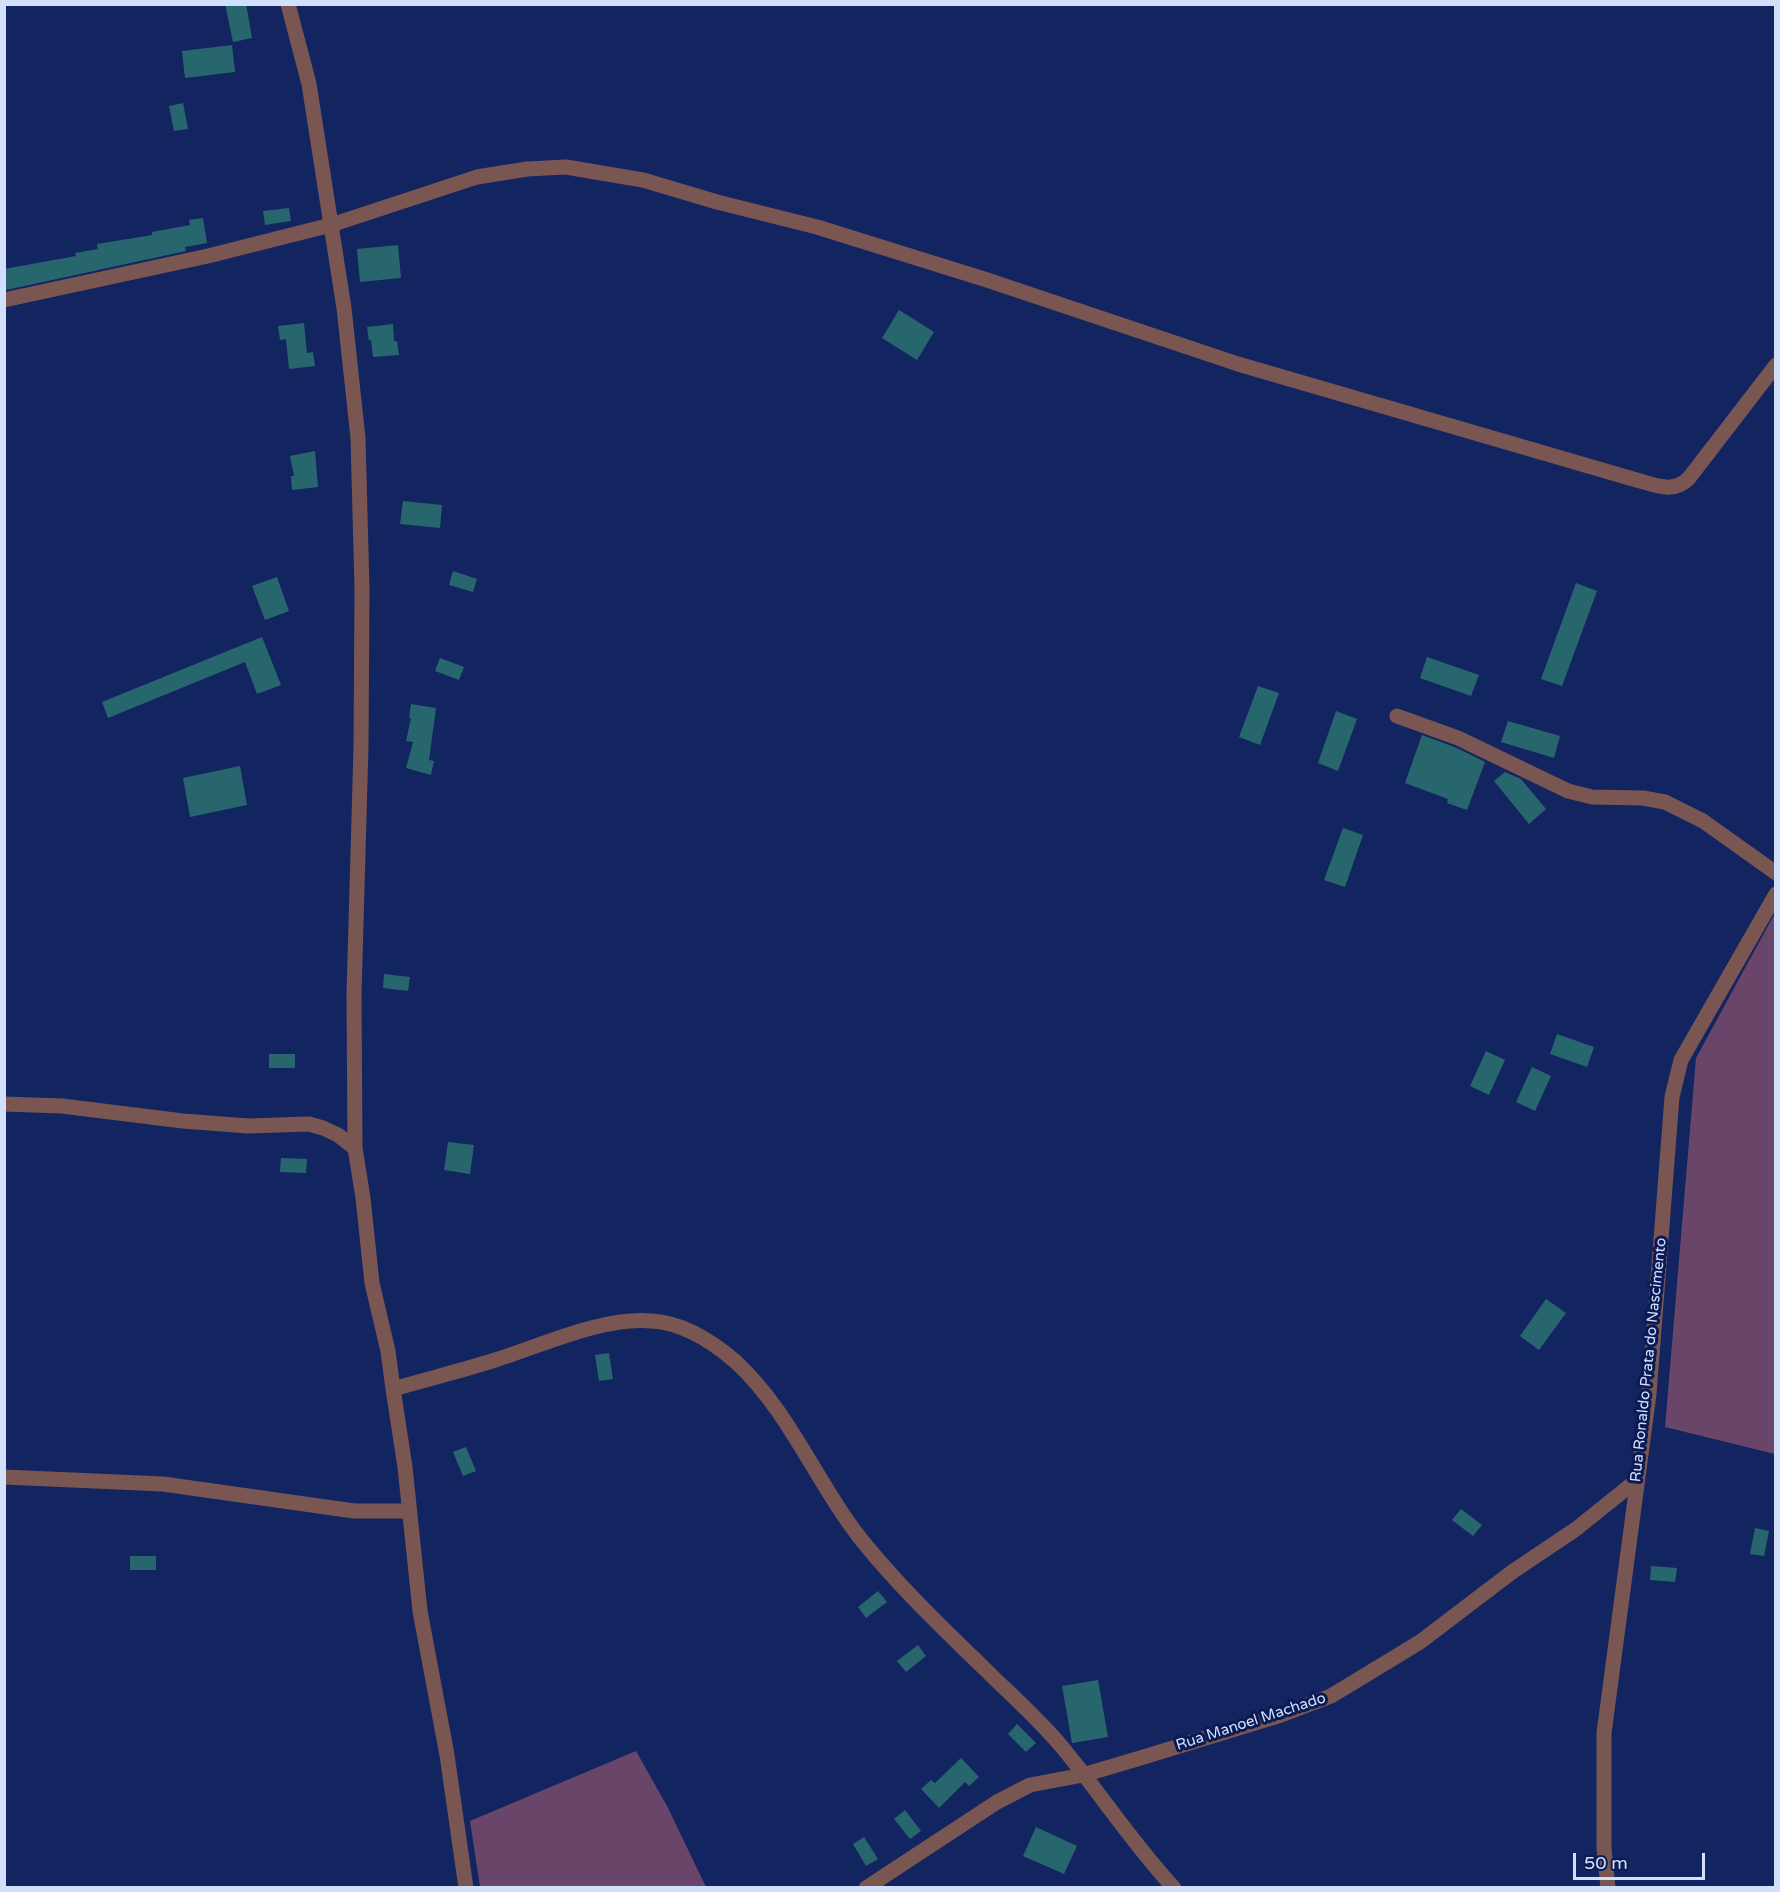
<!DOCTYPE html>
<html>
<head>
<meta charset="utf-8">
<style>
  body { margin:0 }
  #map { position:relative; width:1780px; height:1892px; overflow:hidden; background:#132560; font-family:"Varela Round",sans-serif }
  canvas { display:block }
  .frame { position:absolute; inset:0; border:6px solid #d3e0fd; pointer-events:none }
  .scale { position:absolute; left:1573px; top:1853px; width:132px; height:27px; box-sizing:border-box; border:3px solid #d3e0fd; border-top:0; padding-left:8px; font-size:18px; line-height:21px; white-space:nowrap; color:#d3e0fd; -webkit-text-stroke:4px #0a1a54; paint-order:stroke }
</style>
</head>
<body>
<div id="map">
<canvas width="1780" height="1892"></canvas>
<div class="frame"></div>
<div class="scale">50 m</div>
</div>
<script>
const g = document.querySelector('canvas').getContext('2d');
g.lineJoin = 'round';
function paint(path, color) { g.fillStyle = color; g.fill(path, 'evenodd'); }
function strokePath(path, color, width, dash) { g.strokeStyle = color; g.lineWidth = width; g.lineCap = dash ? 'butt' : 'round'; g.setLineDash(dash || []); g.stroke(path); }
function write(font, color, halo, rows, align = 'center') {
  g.font = font + ' "Varela Round",sans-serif'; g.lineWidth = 6; g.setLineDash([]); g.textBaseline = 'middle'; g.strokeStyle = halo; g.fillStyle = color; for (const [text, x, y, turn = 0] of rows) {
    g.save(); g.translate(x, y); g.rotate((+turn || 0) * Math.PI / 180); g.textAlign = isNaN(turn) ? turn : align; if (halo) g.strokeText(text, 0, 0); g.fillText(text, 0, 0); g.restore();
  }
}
const green = new Path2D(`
  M 1775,913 L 1776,1454 L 1775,1454 L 1665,1427 L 1696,1058 Z
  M 636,1751 L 667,1806 L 706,1887 L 480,1887 L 470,1821 Z`);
const building = new Path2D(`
  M 225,4 L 246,4 L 252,38 L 233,42 Z
  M 232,45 L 235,72 L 185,78 L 182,51 Z
  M 183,103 L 188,129 L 174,131 L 169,106 Z
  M 289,208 L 291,221 L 265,225 L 263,211 Z
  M 203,218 L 207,243 L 185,247 L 186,251 L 6,290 L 4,269 L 76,256 L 75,253 L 98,249 L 97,244 L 152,235 L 152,232 L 190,225 L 189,220 Z
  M 398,245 L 401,278 L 360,282 L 357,249 Z
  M 899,310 L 934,332 L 917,360 L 882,338 Z
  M 304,323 L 307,353 L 313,352 L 315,366 L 289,369 L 286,339 L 280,340 L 278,326 Z
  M 393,324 L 394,341 L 397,341 L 399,355 L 373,357 L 371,340 L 369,341 L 367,327 Z
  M 315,451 L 318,487 L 292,490 L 291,476 L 294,476 L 290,456 Z
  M 403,501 L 442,505 L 440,528 L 400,524 Z
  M 453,571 L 477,579 L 473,592 L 449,585 Z
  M 277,577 L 289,611 L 265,620 L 252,586 Z
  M 1576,583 L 1597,591 L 1562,686 L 1541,679 Z
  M 262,637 L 281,685 L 257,694 L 245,662 L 108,718 L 102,702 Z
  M 1427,657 L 1479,675 L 1471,696 L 1420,678 Z
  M 440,658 L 464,667 L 459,680 L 435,671 Z
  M 1258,686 L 1279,693 L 1260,745 L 1239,737 Z
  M 411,704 L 436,708 L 429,760 L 434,761 L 431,775 L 406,768 L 413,742 L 406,741 L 411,718 L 409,718 Z
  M 1336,711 L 1357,719 L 1338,771 L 1318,763 Z
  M 1508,721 L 1560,736 L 1554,758 L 1501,742 Z
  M 1422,735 L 1457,748 L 1485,762 L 1467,810 L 1447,803 L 1448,799 L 1405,783 Z
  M 240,766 L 247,805 L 190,817 L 183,778 Z
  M 1505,772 L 1521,779 L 1546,809 L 1529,824 L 1494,781 Z
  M 1343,828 L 1363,835 L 1345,887 L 1324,880 Z
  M 384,974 L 410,977 L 408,991 L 383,988 Z
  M 1557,1034 L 1594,1047 L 1587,1067 L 1550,1054 Z
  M 1486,1051 L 1505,1060 L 1489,1095 L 1470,1086 Z
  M 269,1054 L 295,1054 L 295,1068 L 269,1068 Z
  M 1532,1067 L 1551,1076 L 1535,1111 L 1516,1102 Z
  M 448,1142 L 474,1145 L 470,1174 L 444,1170 Z
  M 281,1158 L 307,1159 L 306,1173 L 280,1172 Z
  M 1546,1299 L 1566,1313 L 1539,1350 L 1520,1336 Z
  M 609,1353 L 613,1379 L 599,1381 L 595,1355 Z
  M 466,1447 L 476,1471 L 463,1476 L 453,1452 Z
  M 1461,1509 L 1482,1525 L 1473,1536 L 1452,1520 Z
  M 1755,1528 L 1769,1531 L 1764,1556 L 1750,1554 Z
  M 130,1556 L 156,1556 L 156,1570 L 130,1570 Z
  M 1651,1566 L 1677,1568 L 1675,1582 L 1650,1580 Z
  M 878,1591 L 887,1602 L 866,1618 L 858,1607 Z
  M 918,1645 L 926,1656 L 906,1672 L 897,1661 Z
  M 1098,1680 L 1108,1737 L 1072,1743 L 1062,1686 Z
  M 1017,1724 L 1036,1743 L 1026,1752 L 1008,1734 Z
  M 961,1758 L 979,1777 L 969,1786 L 965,1782 L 939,1808 L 921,1789 L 931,1780 L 935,1783 Z
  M 905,1810 L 921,1831 L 910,1839 L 894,1819 Z
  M 1036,1827 L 1077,1846 L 1064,1874 L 1023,1856 Z
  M 864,1837 L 878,1859 L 866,1866 L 853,1844 Z`);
const minor = new Path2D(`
  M 288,4 L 309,84 L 331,225 L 477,177 L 527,169 L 566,167 L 643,180 L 717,202 L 817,227 L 984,279 L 1238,364 L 1633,479 C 1653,484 1673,495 1689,478 L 1776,365
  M 4,300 L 208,256 L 331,225 L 344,308 L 358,438 L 362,589 L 361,747 L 354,994 L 355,1148 L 363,1198 L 372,1283 L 388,1351 L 393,1389 C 427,1379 461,1371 495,1360 C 540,1346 604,1316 652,1321 C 684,1323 713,1342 736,1362 C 791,1413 817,1485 864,1543 C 904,1592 950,1635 995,1679 C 1018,1701 1042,1723 1062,1747 C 1100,1793 1133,1844 1174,1888
  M 1397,716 L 1458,738 L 1568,791 L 1592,797 L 1643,798 L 1665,802 L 1703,821 L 1776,873
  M 4,1104 L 62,1106 L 183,1121 L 248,1126 L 309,1124 L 323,1128 L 338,1135 L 355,1148
  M 393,1389 L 405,1467 L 420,1611 L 447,1755 L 466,1888
  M 4,1477 L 163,1484 L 354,1511 L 408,1511
  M 866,1888 L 997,1802 L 1030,1785 L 1083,1775 L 1137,1759 L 1281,1715 L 1331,1696 L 1420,1642 L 1512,1572 L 1576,1529 L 1637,1480
  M 1608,1888 L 1604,1848 L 1604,1733 L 1649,1394 L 1672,1097 L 1681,1060 L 1776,894`);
const streetNames = [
  ["Rua Ronaldo Prata do Nascimento",1649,1360,-84],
  ["Rua Manoel Machado",1251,1722,-18]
];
paint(green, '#694669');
paint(building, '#28666e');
strokePath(minor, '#7a5652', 15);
write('15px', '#d3e0fd', '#0a1a54', streetNames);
</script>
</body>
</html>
